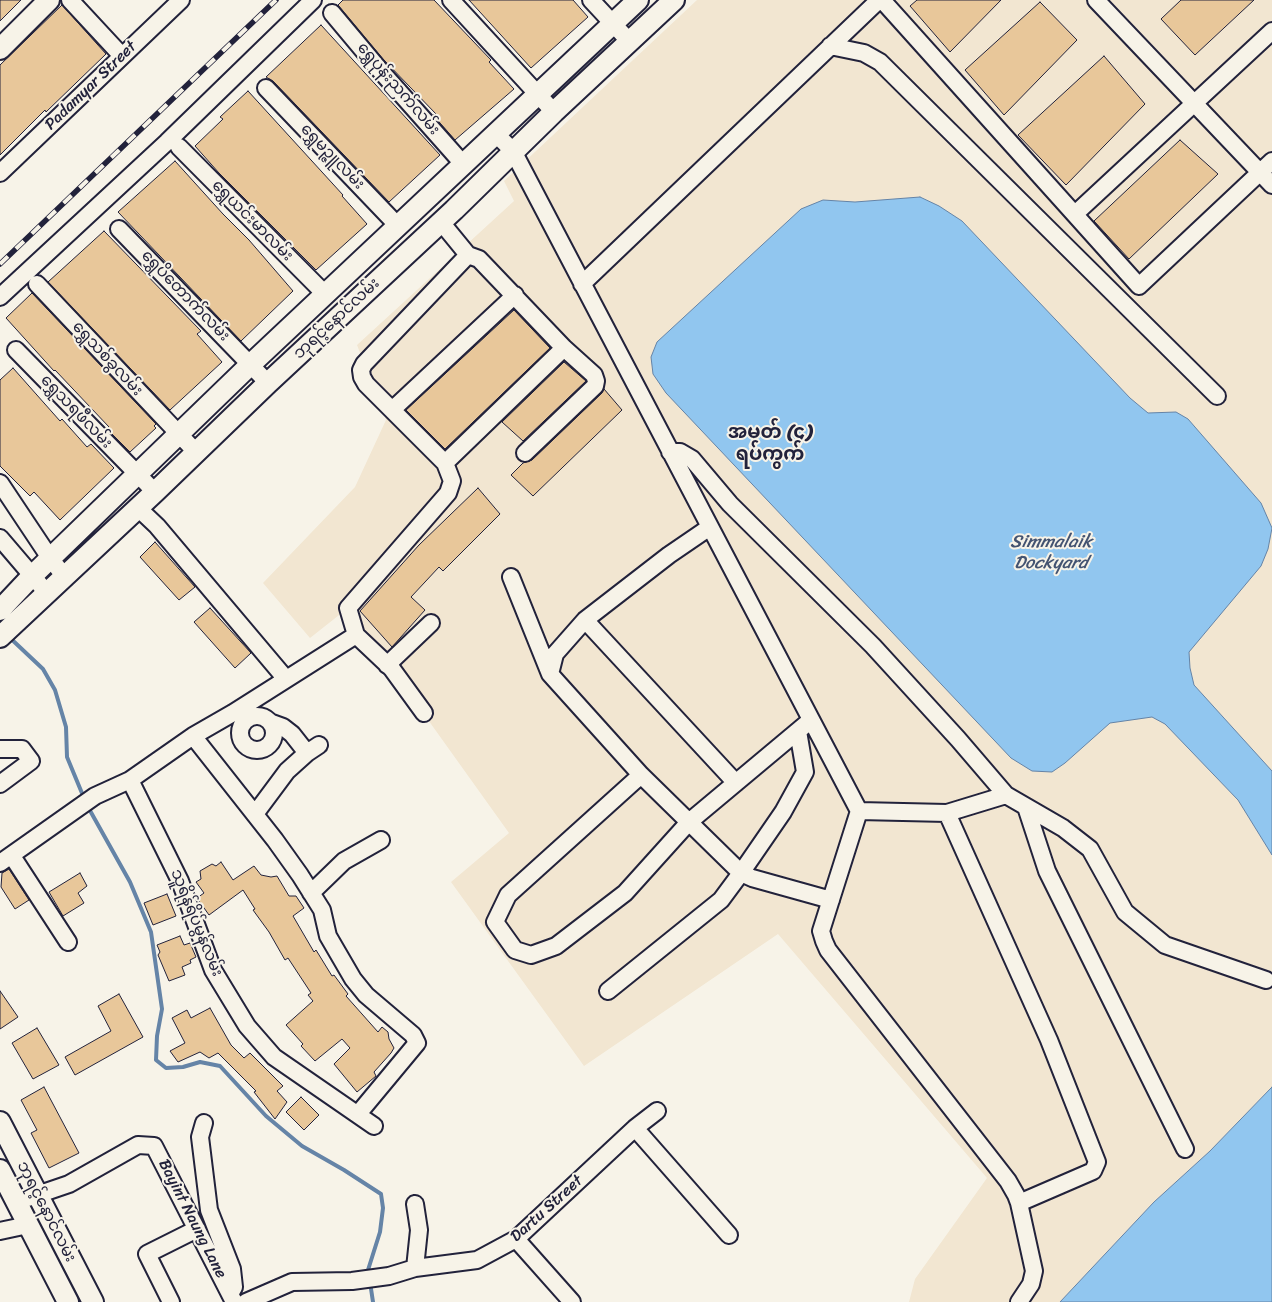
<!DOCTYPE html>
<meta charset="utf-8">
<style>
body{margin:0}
canvas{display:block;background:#f7f3e8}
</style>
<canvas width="1272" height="1302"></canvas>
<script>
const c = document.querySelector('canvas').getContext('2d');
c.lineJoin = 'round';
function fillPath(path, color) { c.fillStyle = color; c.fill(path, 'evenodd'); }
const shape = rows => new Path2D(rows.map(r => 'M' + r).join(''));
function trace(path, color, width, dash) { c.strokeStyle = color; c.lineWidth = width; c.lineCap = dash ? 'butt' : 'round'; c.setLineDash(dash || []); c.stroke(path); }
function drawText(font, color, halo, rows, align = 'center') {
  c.font = font + ' Sriracha,"Noto Sans Myanmar",sans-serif'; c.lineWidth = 4; c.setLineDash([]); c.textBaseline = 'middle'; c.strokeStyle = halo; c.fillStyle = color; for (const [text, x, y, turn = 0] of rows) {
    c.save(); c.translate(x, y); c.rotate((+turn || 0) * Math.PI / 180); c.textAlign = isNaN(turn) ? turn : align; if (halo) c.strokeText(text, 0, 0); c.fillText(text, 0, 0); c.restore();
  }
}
fillPath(shape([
 [697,0,1272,0,1272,1087,1210,1151,1154,1202,1060,1302,909,1302,915,1279,987,1178,778,934,584,1066,451,882,509,833,348,608,310,638,263,583,355,487,386,420,357,345,514,201,504,181]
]), '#f2e6d1');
const water = shape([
 [920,197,939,206,962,221,1130,398,1148,413,1176,412,1188,419,1261,503,1272,528,1268,549,1261,566,1189,652,1190,668,1194,685,1272,771,1272,855,1238,800,1165,724,1152,717,1110,723,1065,763,1052,772,1032,771,1011,758,666,393,653,374,651,357,657,342,801,209,823,200,855,202,920,197],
 [1272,1087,1272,1302,1060,1302,1154,1202,1210,1151,1272,1087]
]);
fillPath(water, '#91c6ef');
trace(water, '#6584a7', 1);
trace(shape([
 [8,636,43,669,55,690,66,727,67,757,84,798],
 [88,807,130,882,151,932,162,1009,157,1036,156,1060,166,1068,183,1067,200,1062,220,1066,266,1116,302,1146,344,1170,381,1194,383,1208,380,1232,368,1270,369,1275],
 [370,1282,373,1302]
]), '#6584a7', 4);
const building = shape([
 [0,0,21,0,0,21,0,0],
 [343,0,434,0,491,60,489,62,514,89,455,140,433,115,436,114,383,59,338,5,343,0],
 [469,0,573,0,588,17,531,68,469,0],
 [917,0,1001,0,950,52,910,6,917,0],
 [1181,0,1254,0,1195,55,1161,19,1181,0],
 [1040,2,1077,40,1004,115,965,70,1040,2],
 [62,5,106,54,46,112,45,110,0,155,0,65,62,5],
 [321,25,440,155,389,202,273,81,266,77,321,25],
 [1104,56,1145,104,1066,185,1018,135,1104,56],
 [248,91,343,195,342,196,367,224,316,270,219,173,195,146,223,119,220,117,248,91],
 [1180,140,1218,174,1129,259,1094,221,1180,140],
 [175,161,223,214,249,240,293,291,241,341,118,212,175,161],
 [104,231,201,331,197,334,222,362,170,410,48,282,104,231],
 [32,293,156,424,154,426,156,428,130,452,107,429,109,427,55,370,54,371,6,318,32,293],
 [514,310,550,348,445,449,406,410,514,310],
 [564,362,586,381,523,441,502,422,564,362],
 [13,368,60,421,62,419,87,447,91,444,114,468,60,520,34,492,30,496,0,466,0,380,13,368],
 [604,389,622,410,533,496,511,475,523,463,532,460,602,393,604,389],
 [478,488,500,514,443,571,439,567,411,597,425,610,392,647,360,611,419,545,478,488],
 [155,542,195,587,179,600,140,557,155,542],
 [210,608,251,653,235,668,194,622,210,608],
 [221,862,233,880,254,866,261,875,271,877,277,876,289,896,296,896,304,908,293,916,314,952,316,950,332,976,334,975,348,994,346,996,378,1032,382,1027,388,1032,389,1039,394,1048,391,1053,374,1072,376,1076,357,1092,334,1064,350,1048,342,1039,315,1061,301,1046,303,1044,286,1025,313,1001,308,995,311,993,288,958,285,960,269,932,253,910,255,909,243,890,209,915,197,898,204,893,196,882,201,879,200,871,212,864,216,866,221,862],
 [9,869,29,900,15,909,1,887,2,873,9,869],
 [80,873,87,886,78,893,84,903,63,916,49,892,80,873],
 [167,894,176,916,153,925,144,903,167,894],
 [180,936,184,945,190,943,196,957,190,960,191,963,182,967,185,975,169,981,158,955,160,952,157,945,180,936],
 [0,991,18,1017,0,1029,0,991],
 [119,994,143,1037,75,1075,65,1057,111,1031,98,1006,119,994],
 [210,1008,231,1045,244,1058,250,1053,283,1086,277,1091,287,1102,275,1119,254,1092,256,1091,218,1053,209,1058,200,1052,178,1062,170,1051,185,1043,172,1018,187,1010,191,1018,210,1008],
 [37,1028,59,1065,33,1079,12,1043,37,1028],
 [44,1087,79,1153,49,1168,31,1133,37,1130,21,1100,44,1087],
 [301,1097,319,1115,304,1130,286,1112,301,1097]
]);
fillPath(building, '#e8c79a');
trace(building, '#22223b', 1);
const minor = shape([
 [70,0,122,56],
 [451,0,554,112],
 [591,0,630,42],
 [882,0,1139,286,1272,161],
 [1096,0,1272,185],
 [332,13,378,68,464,165],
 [830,46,864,53,880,62,1217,396],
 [266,88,398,226],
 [495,133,513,151,859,811,821,931,824,941,828,950,1008,1181,1016,1195,1019,1203,1034,1271,1031,1284,1019,1302],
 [179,147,325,294],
 [0,173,181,0],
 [1075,214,1272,31],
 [441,222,468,255],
 [119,229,268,383],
 [37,284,196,452],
 [582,284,879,0],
 [0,297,167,142,313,0],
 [16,350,155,492],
 [392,410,515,295],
 [670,452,680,452,692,459,730,504,873,646,958,739,1006,795,1063,828,1090,849,1125,912,1165,945,1266,980],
 [445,463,564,348],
 [0,483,50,558,65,577],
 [138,508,157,526,286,679],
 [0,538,47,593],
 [511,577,550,674,641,775,741,873,752,878,831,900],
 [585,620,736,783],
 [387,665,431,623],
 [550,674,555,654,585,620,669,555,710,527],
 [424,713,392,669,356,635,348,608,448,493,452,481,445,463,366,384,362,377,361,370,364,364,468,255,479,259,564,348,594,375,596,381,595,386,525,453],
 '240 733a17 17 0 1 1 34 0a17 17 0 1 1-34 0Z',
 [272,723,283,727,292,734,307,753],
 [193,736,275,840,300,875,322,910,328,936,353,979,366,995,413,1035,417,1043,358,1114],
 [0,749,22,749,31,761,0,784],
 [641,775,508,895,495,922,515,950,531,955,556,946,625,893,689,822,811,720],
 [130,780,180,881,213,970,247,1026,274,1057,374,1126],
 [1026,807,1047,871,1185,1149],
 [859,811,947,813,1006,795],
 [947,813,1049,1040,1097,1162,1093,1171,1019,1203],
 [255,814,287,771,307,753,319,745],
 [12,856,68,942],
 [0,863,95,796,130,780,193,736,233,713,356,635],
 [311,893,344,861,381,840],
 [608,991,721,900,741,873,783,812,805,772,798,731],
 [204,1123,200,1137,209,1210,232,1269,234,1287,230,1294],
 [635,1128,729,1235],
 [28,1198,69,1184,138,1145,154,1146,234,1302],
 [0,1231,28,1225],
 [516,1239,572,1302],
 [415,1268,419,1230,415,1204],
 [171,1302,147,1254,197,1229],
 [246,1302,292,1282,352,1281,389,1276,415,1268,477,1260,516,1239,635,1128,657,1111]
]);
const major = shape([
 [0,49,49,0],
 [0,610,32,576,251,364,638,0],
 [0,637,155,492,268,383,454,210,554,112,674,0],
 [0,1122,93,1302],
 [0,1170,68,1302]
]);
trace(minor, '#22223b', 20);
trace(major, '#22223b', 24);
trace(minor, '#f7f3e8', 16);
trace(major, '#f7f3e8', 20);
const rail = shape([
 [0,264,276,0]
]);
trace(rail, '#22223b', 5.5);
trace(rail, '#f7f3e8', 4, [11]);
drawText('16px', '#22223b', '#f7f3e8', [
 ["Padamyar Street",91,86,-44],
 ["ရွှေပုန်းညက်လမ်း",398,89,49],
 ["ရွှေမဉ္ဇူလမ်း",332,157,46],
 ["ရွှေယင်းမာလမ်း",252,221,45],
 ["ရွှေပိတောက်လမ်း",185,296,46],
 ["ဘုရင့်နောင်လမ်း",337,319,-43],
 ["ရွှေသစ်ခွလမ်း",107,359,47],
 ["ရွှေသရဖီလမ်း",76,412,46],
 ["သူရိန်ရိပ်မွန်လမ်း",196,923,68],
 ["Dartu Street",547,1209,-42],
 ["ဘုရင့်နောင်လမ်း",46,1212,63],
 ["Bayint Naung Lane",192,1219,63]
]);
drawText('italic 18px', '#435371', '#f7f3e8', [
 ["Simmalaik",1051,542],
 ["Dockyard",1051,563]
]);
drawText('bold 19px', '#22223b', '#f7f3e8', [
 ["အမှတ် (၄)",770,433],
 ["ရပ်ကွက်",770,455]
]);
</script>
